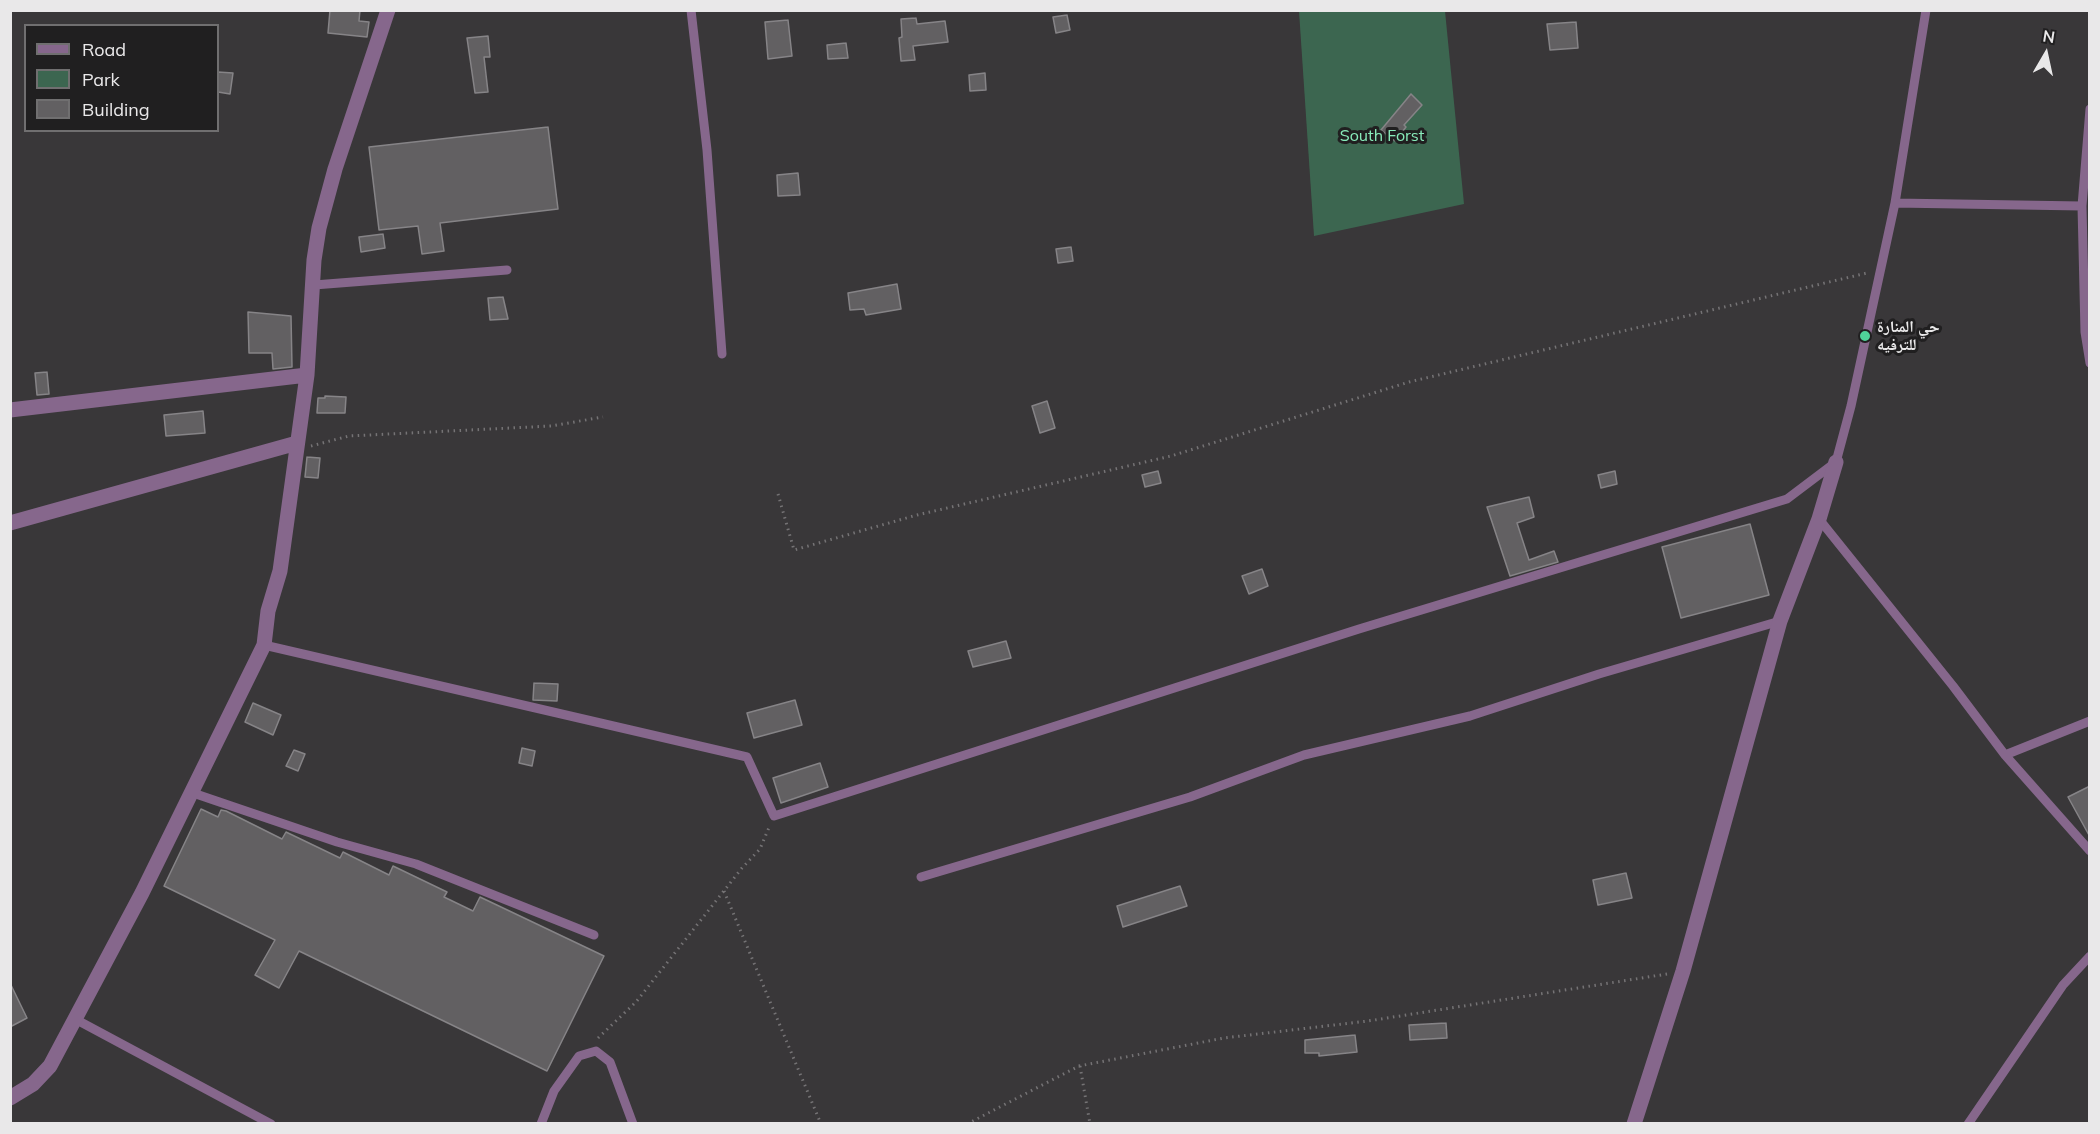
<!DOCTYPE html>
<meta charset="utf-8">
<style>
body{margin:0}
#map{position:relative;width:2100px;height:1134px;overflow:hidden;background:#393739;font-family:Mulish,sans-serif}
canvas{display:block}
.frame{position:absolute;inset:0;border:12px solid #e9e8e9;pointer-events:none}
.legend{position:absolute;left:24px;top:24px;width:195px;height:108px;box-sizing:border-box;background:#201f20;border:2px solid #706f70;margin:0;padding:8px 10px;list-style:none;font-size:18px;color:#e9e8e9}
.legend li{display:flex;align-items:center;gap:12px;height:30px}
.legend b{width:30px;border:2px solid #706f70}
.north{position:absolute;left:2016px;top:24px;width:60px;height:60px;-webkit-text-stroke:4px #201f20;paint-order:stroke;rotate:9deg;font-size:16px;font-weight:700;line-height:24px;text-align:center;color:#e9e8e9}
.north::after{content:'';display:block;margin:auto;width:21px;height:27px;background:#e9e8e9;clip-path:polygon(50% 0,100% 100%,50% 72%,0 100%)}
</style>
<div id="map">
<canvas width="2100" height="1134"></canvas>
<div class="frame"></div>
<ul class="legend">
<li><b style="height:8px;background:#86678c"></b>Road</li>
<li><b style="height:16px;background:#3c6650"></b>Park</li>
<li><b style="height:16px;background:#626062"></b>Building</li>
</ul>
<div class="north">N</div>
</div>
<script>
const c = document.querySelector('canvas').getContext('2d');
c.lineJoin = 'round';
function fillPath(path, color) { c.fillStyle = color; c.fill(path, 'evenodd'); }
const shape = rows => new Path2D(rows.map(r => 'M' + r).join(''));
function trace(path, color, width, dash) { c.strokeStyle = color; c.lineWidth = width; c.lineCap = dash ? 'butt' : 'round'; c.setLineDash(dash || []); c.stroke(path); }
function drawText(font, color, halo, rows, align = 'center') {
  c.font = font + ' Mulish,"Noto Naskh Arabic",sans-serif'; c.lineWidth = 6; c.setLineDash([]); c.textBaseline = 'middle'; c.strokeStyle = halo; c.fillStyle = color; for (const [text, x, y, turn = 0] of rows) {
    c.save(); c.translate(x, y); c.rotate((+turn || 0) * Math.PI / 180); c.textAlign = isNaN(turn) ? turn : align; if (halo) c.strokeText(text, 0, 0); c.fillText(text, 0, 0); c.restore();
  }
}
fillPath(shape([
 [1299,11,1445,11,1464,204,1314,236]
]), '#3c6650');
const building = shape([
 [330,10,360,10,359,21,369,22,367,37,328,33,330,10],
 [1067,15,1070,30,1056,33,1053,17,1067,15],
 [916,18,917,24,945,21,948,42,913,46,915,60,901,61,899,38,902,37,901,19,916,18],
 [788,20,792,56,768,59,765,22,788,20],
 [1576,22,1578,48,1550,50,1547,24,1576,22],
 [488,36,490,57,484,57,488,92,475,93,467,38,488,36],
 [846,43,848,58,828,59,827,45,846,43],
 [218,72,233,73,230,94,218,92,218,72],
 [985,73,986,90,970,91,969,75,985,73],
 [1411,94,1422,105,1404,125,1406,127,1395,141,1381,130,1411,94],
 [548,127,558,209,440,223,444,251,422,254,418,226,379,230,369,147,548,127],
 [798,173,800,195,778,196,777,175,798,173],
 [383,234,385,248,361,252,359,237,383,234],
 [1071,247,1073,261,1058,263,1056,249,1071,247],
 [897,284,901,309,866,315,864,309,850,310,848,293,897,284],
 [503,297,508,319,490,320,488,298,503,297],
 [248,312,291,316,292,367,273,369,272,353,249,353,248,312],
 [47,372,49,394,37,395,35,373,47,372],
 [325,396,346,397,345,413,317,413,318,398,325,398,325,396],
 [1047,401,1055,428,1040,433,1032,406,1047,401],
 [203,411,205,433,166,436,164,415,203,411],
 [307,457,320,458,318,478,305,477,307,457],
 [1158,471,1161,483,1145,487,1142,475,1158,471],
 [1615,471,1617,484,1601,488,1598,475,1615,471],
 [1529,497,1534,517,1517,523,1529,560,1554,551,1558,562,1510,576,1487,507,1529,497],
 [1750,524,1769,595,1681,618,1662,547,1750,524],
 [1262,569,1268,586,1249,594,1242,576,1262,569],
 [1006,641,1011,658,973,667,968,651,1006,641],
 [534,683,558,684,557,701,533,700,534,683],
 [795,700,802,725,754,738,747,713,795,700],
 [253,703,281,715,273,735,245,722,253,703],
 [522,748,535,751,532,766,519,763,522,748],
 [294,750,305,754,298,771,286,766,294,750],
 [820,763,828,787,781,803,773,778,820,763],
 [2090,786,2090,837,2068,797,2090,786],
 [201,809,218,817,221,810,226,811,282,839,286,832,340,858,343,852,389,875,393,866,447,892,444,897,473,911,480,897,604,956,547,1071,299,951,279,988,255,975,275,940,164,886,201,809],
 [1626,873,1632,898,1598,905,1593,880,1626,873],
 [1180,886,1187,906,1123,927,1117,906,1180,886],
 [10,983,27,1018,10,1027,10,983],
 [1446,1023,1447,1038,1410,1040,1409,1025,1446,1023],
 [1355,1035,1357,1052,1319,1056,1319,1053,1305,1053,1305,1040,1355,1035]
]);
fillPath(building, '#626062');
trace(building, '#868487', 1.5);
trace(shape([
 [311,446,349,436,551,426,603,417],
 [778,494,794,550,917,515,1171,456,1409,382,1867,273],
 [724,891,821,1124],
 [598,1038,636,1002,742,868,760,849,770,825],
 [1080,1066,1090,1124],
 [967,1124,1079,1066,1224,1038,1368,1021,1667,974]
]), '#757375', 3, [1.5, 4.5]);
trace(shape([
 [691,10,707,150,722,354],
 [2090,109,2082,206,2085,332,2090,363],
 [1895,203,2082,206],
 [314,285,507,270],
 [1819,519,1953,686,2005,755,2090,851],
 [264,645,747,757,774,816,1359,629,1787,499,1836,462,1851,406,1895,203,1926,10],
 [2005,755,2090,721],
 [193,793,337,842,416,864,594,935],
 [921,877,1190,797,1304,755,1470,716,1599,674,1780,621],
 [75,1019,271,1124],
 [541,1124,554,1091,579,1056,596,1051,610,1062,633,1124],
 [1968,1124,2063,985,2090,956]
]), '#86678c', 9);
trace(shape([
 [10,410,307,375],
 [10,523,297,443],
 [10,1098,33,1084,50,1066,142,893,264,645,268,611,280,571,307,375,314,260,319,228,335,169,388,10],
 [1634,1124,1683,971,1780,621,1819,519,1836,462]
]), '#86678c', 15);
for (const [x, y, r, color] of [
 [1865,336,6,"#4fd399"]
]) { const dot = new Path2D(); dot.arc(x, y, r, 0, 2 * Math.PI); c.fillStyle = color; c.fill(dot); trace(dot, '#201f20', 2); }
drawText('16px', '#88ebba', '#201f20', [
 ["South Forst",1382,136]
]);
drawText('bold 16px', '#e9e8e9', '#201f20', [
 ["حي المنارة",1877,327],
 ["للترفيه",1877,345]
], 'left');
</script>
